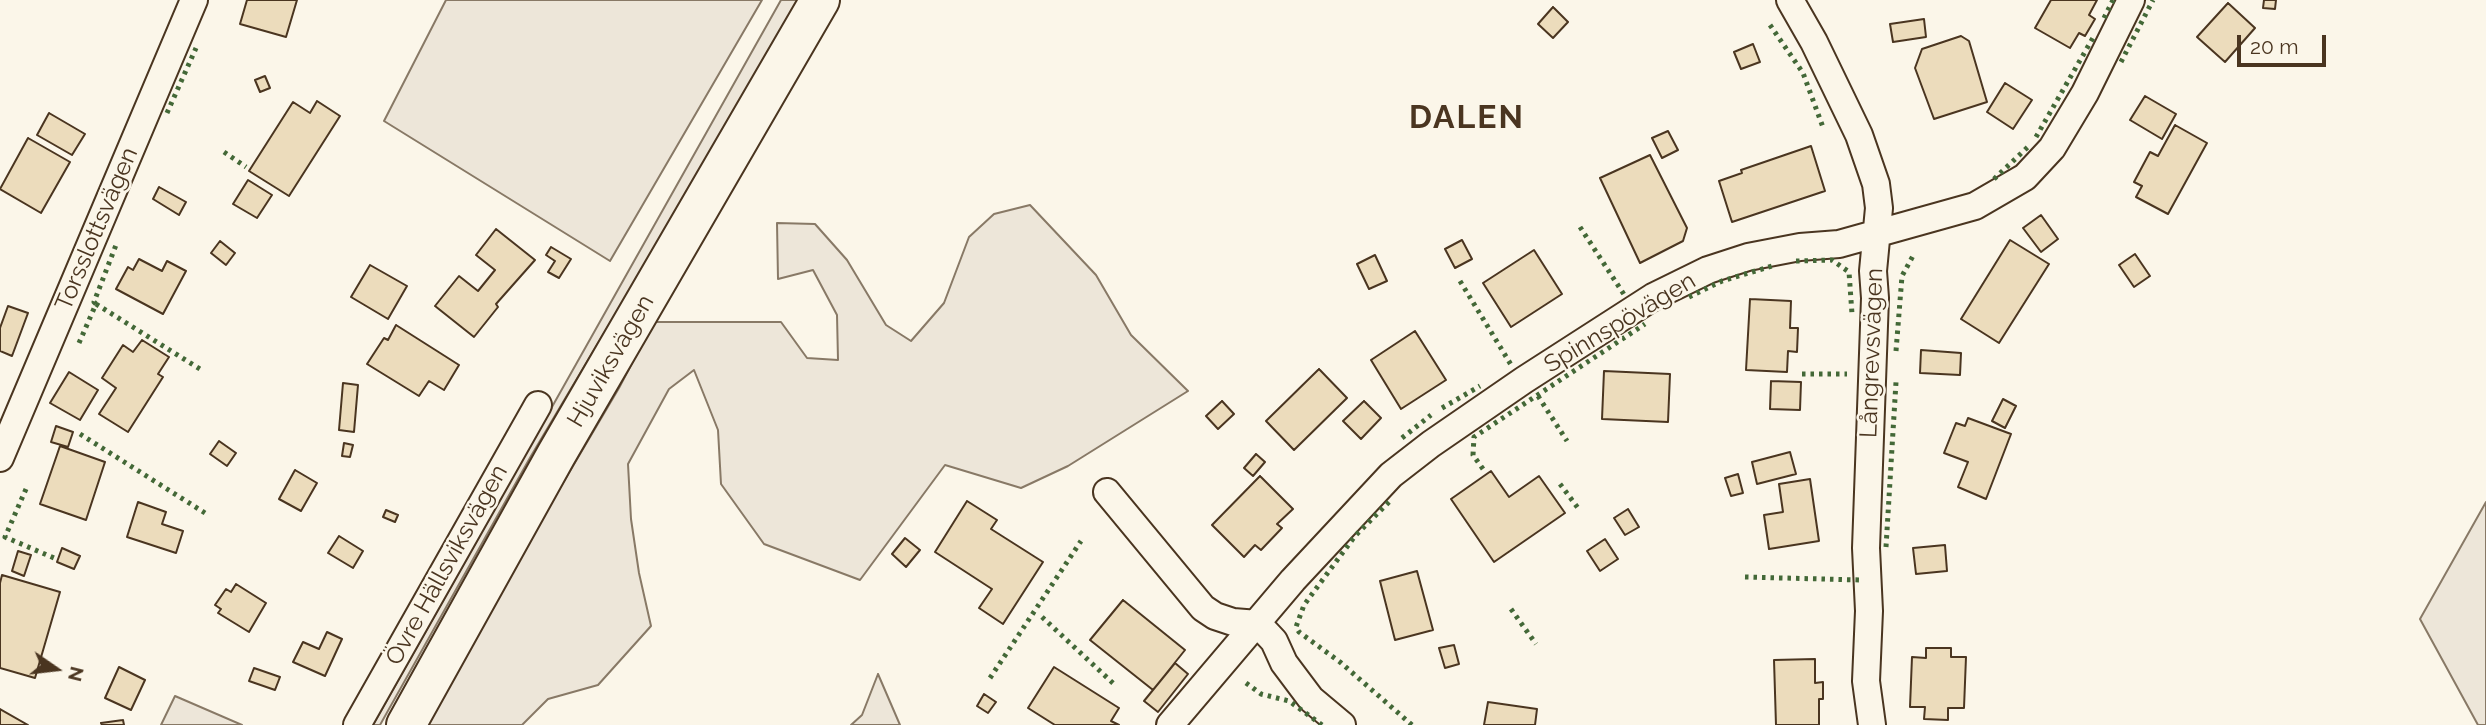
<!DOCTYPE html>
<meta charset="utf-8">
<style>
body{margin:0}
#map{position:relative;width:2486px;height:725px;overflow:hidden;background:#fbf6e9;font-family:Raleway,sans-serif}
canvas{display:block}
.north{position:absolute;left:21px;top:634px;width:70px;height:70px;-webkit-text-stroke:5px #fbf6e9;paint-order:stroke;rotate:104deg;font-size:19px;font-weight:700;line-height:28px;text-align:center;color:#4a3520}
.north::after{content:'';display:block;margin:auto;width:24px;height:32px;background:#4a3520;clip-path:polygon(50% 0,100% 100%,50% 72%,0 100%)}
.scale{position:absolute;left:2237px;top:35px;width:89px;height:32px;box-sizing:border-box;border:4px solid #4a3520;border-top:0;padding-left:9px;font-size:21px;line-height:24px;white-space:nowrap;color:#4a3520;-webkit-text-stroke:5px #fbf6e9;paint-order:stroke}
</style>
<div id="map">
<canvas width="2486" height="725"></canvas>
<div class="north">N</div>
<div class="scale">20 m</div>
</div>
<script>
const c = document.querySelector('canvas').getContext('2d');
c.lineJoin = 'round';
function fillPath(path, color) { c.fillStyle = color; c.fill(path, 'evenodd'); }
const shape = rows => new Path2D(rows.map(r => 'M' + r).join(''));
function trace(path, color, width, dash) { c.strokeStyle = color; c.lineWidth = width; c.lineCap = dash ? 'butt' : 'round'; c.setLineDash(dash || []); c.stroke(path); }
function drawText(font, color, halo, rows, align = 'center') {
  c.font = font + ' Raleway,sans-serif'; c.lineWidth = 5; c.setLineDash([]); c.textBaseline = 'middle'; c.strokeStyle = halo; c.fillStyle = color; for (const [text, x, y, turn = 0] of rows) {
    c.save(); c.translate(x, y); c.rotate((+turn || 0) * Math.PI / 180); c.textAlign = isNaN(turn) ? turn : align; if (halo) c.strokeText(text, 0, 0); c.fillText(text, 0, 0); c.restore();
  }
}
const green = shape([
 [446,0,762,0,610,261,384,121,446,0],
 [781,0,802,0,531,456,380,725,373,725,781,0],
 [1030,205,1096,275,1131,335,1188,391,1068,466,1021,488,945,465,860,580,764,544,721,484,718,430,694,370,669,389,628,464,631,519,639,573,651,626,598,685,548,699,522,725,420,725,619,388,640,348,651,322,781,322,807,358,838,360,837,315,813,270,778,279,777,223,815,224,847,260,886,325,911,341,944,303,969,237,994,214,1030,205],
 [2486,502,2486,725,2478,725,2420,619,2486,502],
 [878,674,900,725,851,725,862,715,878,674],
 [175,696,242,725,161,725,175,696]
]);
fillPath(green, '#ede6d9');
trace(green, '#887966', 2);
const building = shape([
 [247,0,297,0,286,37,240,24,247,0],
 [2051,0,2097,0,2089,15,2095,19,2085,36,2079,33,2070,48,2035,28,2051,0],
 [2264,0,2276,0,2275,9,2263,8,2264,0],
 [2228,3,2255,28,2225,62,2197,37,2228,3],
 [1553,7,1568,22,1553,38,1538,24,1553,7],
 [1924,19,1926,37,1893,42,1890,24,1924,19],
 [1961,36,1969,41,1987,102,1934,119,1915,68,1922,49,1961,36],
 [1753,44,1760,62,1741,69,1734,52,1753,44],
 [265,76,270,88,260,92,255,80,265,76],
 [2005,83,2032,100,2013,129,1987,112,2005,83],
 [2145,96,2176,114,2162,139,2130,120,2145,96],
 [317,101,340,116,289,196,249,171,293,102,310,113,317,101],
 [49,113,85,134,72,155,37,135,49,113],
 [2175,125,2207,143,2168,214,2136,197,2142,186,2134,182,2150,152,2158,156,2175,125],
 [1668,131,1678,150,1662,158,1652,138,1668,131],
 [28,138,70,162,41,213,0,189,28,138],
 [1811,146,1825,191,1732,222,1719,181,1742,173,1741,170,1811,146],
 [1650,155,1687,228,1683,241,1640,263,1600,178,1650,155],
 [248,180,272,195,257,218,233,204,248,180],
 [159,187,186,202,179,215,153,199,159,187],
 [2041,215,2058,239,2041,252,2023,228,2041,215],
 [496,229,535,260,496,304,498,307,474,337,435,306,459,276,478,291,495,270,476,255,496,229],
 [1462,240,1472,259,1455,268,1445,249,1462,240],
 [2010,240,2049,264,1999,343,1961,319,2010,240],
 [220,241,235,253,226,265,211,253,220,241],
 [551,247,571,259,559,278,548,272,555,261,546,255,551,247],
 [1534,250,1562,294,1511,327,1483,283,1534,250],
 [2135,254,2150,276,2134,287,2119,265,2135,254],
 [1375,255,1387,281,1369,289,1357,264,1375,255],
 [139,259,162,271,167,261,186,271,163,314,116,289,128,267,133,270,139,259],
 [370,265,407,286,388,319,351,297,370,265],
 [1750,299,1791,301,1790,328,1798,328,1797,352,1788,351,1787,372,1746,370,1750,299],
 [8,306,28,313,12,356,0,351,0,328,8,306],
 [396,325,459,365,444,390,429,381,419,396,367,364,384,338,388,340,396,325],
 [1415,331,1446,380,1401,409,1371,360,1415,331],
 [142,340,169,357,158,374,163,377,128,432,99,414,116,388,102,378,123,345,133,352,142,340],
 [1921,350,1961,353,1960,375,1920,373,1921,350],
 [1319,369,1347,398,1294,450,1266,421,1319,369],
 [1604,371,1670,374,1668,422,1602,419,1604,371],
 [69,372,98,390,80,420,50,403,69,372],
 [1771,381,1801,382,1800,410,1770,409,1771,381],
 [343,383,358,385,354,432,339,430,343,383],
 [2003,399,2016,406,2005,428,1992,421,2003,399],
 [1222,401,1234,414,1218,429,1206,416,1222,401],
 [1364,401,1381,418,1361,439,1343,421,1364,401],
 [1968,418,2011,434,1986,499,1958,487,1968,462,1944,453,1956,423,1965,426,1968,418],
 [56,426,73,432,68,447,51,442,56,426],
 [219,441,236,453,227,466,210,454,219,441],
 [344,443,353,445,350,457,342,456,344,443],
 [60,446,105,462,86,520,40,504,60,446],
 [1790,452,1796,474,1757,484,1752,462,1790,452],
 [1256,454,1265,462,1253,476,1244,468,1256,454],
 [295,470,317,483,301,511,279,499,295,470],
 [1491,471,1509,497,1539,476,1565,513,1494,562,1451,499,1491,471],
 [1738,474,1743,493,1731,496,1725,478,1738,474],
 [1260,476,1293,509,1277,524,1282,528,1261,550,1255,545,1244,557,1212,525,1260,476],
 [1810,479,1819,541,1769,549,1764,515,1783,512,1779,484,1810,479],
 [967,501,997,520,991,529,1043,562,1003,624,979,608,992,589,935,552,967,501],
 [138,502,166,512,162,524,183,531,176,553,127,537,138,502],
 [1628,509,1639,527,1625,535,1614,518,1628,509],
 [386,510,398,515,395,522,383,517,386,510],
 [339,536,363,551,353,568,328,553,339,536],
 [905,538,920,550,906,567,892,554,905,538],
 [1605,539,1618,559,1600,571,1587,551,1605,539],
 [1945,545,1947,571,1916,574,1913,548,1945,545],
 [62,548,80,556,74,569,57,562,62,548],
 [18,551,31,555,24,576,12,571,18,551],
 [1417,571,1433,630,1395,640,1380,581,1417,571],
 [2,575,60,592,35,678,0,668,0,583,2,575],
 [236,584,266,603,249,632,218,613,221,609,215,605,226,589,231,592,236,584],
 [1123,600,1185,650,1153,690,1090,640,1123,600],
 [327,632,342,639,325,676,293,662,303,642,319,649,327,632],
 [1454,645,1459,664,1445,668,1439,648,1454,645],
 [1926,648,1951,648,1951,657,1966,657,1964,708,1948,708,1948,720,1924,719,1925,707,1910,707,1912,657,1926,658,1926,648],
 [1815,659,1815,683,1823,682,1823,699,1819,699,1819,725,1776,725,1774,660,1815,659],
 [1175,663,1188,674,1158,712,1144,701,1175,663],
 [119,667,145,680,131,710,105,698,119,667],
 [1054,667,1119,708,1111,721,1119,725,1055,725,1028,708,1054,667],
 [254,668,280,677,275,690,249,681,254,668],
 [984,694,996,702,988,713,977,706,984,694],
 [1488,702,1537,709,1535,725,1484,725,1488,702],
 [0,709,28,725,0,725,0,709],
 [123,720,124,725,102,725,101,723,123,720]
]);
fillPath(building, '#ecdcbc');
trace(building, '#4a3520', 2);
const minor = shape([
 [1790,0,1814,42,1859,135,1876,184,1879,208,1873,271,1875,298,1866,548,1869,611,1866,681,1872,725],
 [0,458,194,0],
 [1107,492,1203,608,1215,616,1233,622,1258,624,1274,641,1284,663,1311,699,1342,725],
 [357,725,538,405],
 [1170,725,1293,580,1391,475,1431,444,1524,380,1653,297,1708,270,1748,257,1800,247,1839,244,1975,206,2025,177,2052,148,2085,93,2131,0]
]);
const primary = shape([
 [406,725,556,455,820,0]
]);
trace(minor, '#4a3520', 30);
trace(primary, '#4a3520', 42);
trace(minor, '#fbf6e9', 26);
trace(primary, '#fbf6e9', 38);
trace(shape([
 [2104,18,2113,0],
 [1770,25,1803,73,1824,130],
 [2121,62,2153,0],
 [167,113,196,48],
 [2036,137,2094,36],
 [224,152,246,167],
 [1994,179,2031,144],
 [1580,227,1625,296],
 [1796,261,1832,260,1849,272,1852,314],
 [1460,281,1513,368],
 [1689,297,1722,281,1772,266],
 [96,304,94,302,116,245],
 [79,343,96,304,200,369],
 [1896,351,1902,276,1914,254],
 [1802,374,1847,374],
 [1538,396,1567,441],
 [1442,408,1480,386],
 [80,434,205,513],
 [1402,438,1431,415],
 [1483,469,1473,455,1474,437,1645,324],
 [1560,484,1578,508],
 [26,489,5,537,54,558],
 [1389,502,1355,536,1304,605,1296,627,1299,632,1340,662,1412,725],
 [1886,547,1896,382],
 [1745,577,1861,580],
 [1511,609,1536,644],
 [1042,617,1115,685],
 [990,678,1081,541],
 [1246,683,1261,694,1289,701,1322,725]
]), '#436837', 5, [3.5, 5]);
drawText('24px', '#4a3520', '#fbf6e9', [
 ["Torsslottsvägen",97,229,-67],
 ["Spinnspövägen",1620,323,-31],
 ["Långrevsvägen",1872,353,-88],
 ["Hjuviksvägen",611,361,-60],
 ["Övre Hällsviksvägen",447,565,-61]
]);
c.letterSpacing = '2px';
drawText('bold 32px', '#4a3520', '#fbf6e9', [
 ["DALEN",1467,118]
]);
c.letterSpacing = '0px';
</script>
